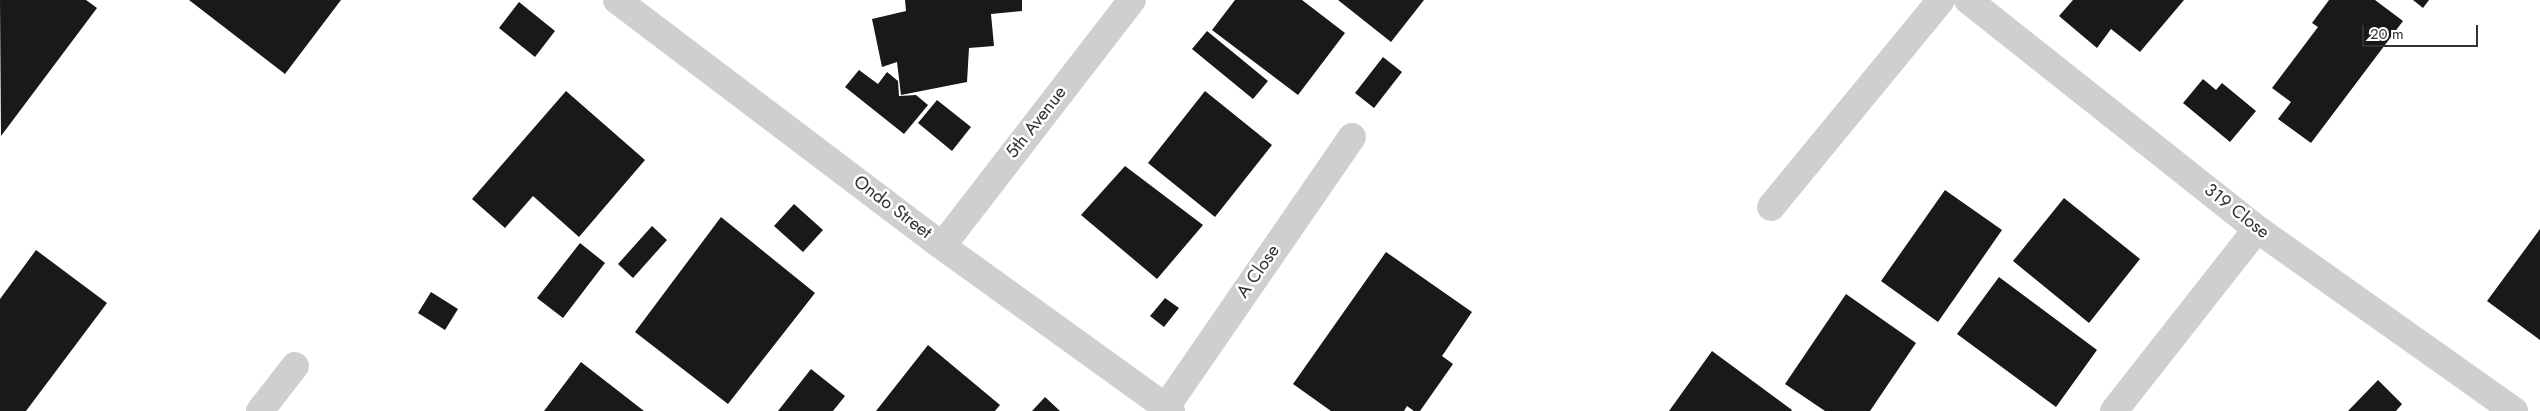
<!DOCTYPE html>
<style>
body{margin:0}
#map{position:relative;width:2540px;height:411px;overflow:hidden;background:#fff;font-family:Jost,sans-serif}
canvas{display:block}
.scale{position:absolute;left:2362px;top:25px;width:116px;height:22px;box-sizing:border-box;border:2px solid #323232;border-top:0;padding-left:6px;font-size:15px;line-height:18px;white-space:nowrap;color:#323232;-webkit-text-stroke:4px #fff;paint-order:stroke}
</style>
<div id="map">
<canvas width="2540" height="411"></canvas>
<div class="scale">20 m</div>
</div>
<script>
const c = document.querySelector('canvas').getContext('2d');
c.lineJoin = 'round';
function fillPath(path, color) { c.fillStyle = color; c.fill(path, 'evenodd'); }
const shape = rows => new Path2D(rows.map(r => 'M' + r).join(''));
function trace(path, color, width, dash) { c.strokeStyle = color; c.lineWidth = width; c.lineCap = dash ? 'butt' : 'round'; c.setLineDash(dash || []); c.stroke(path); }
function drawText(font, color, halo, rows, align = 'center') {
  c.font = font + ' Jost,sans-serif'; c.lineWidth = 5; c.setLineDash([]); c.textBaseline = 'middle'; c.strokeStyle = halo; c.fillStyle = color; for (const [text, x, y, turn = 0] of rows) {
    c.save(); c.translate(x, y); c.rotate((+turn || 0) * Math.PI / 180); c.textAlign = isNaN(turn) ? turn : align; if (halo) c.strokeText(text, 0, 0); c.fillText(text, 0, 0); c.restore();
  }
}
fillPath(shape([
 [0,0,86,0,97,8,1,136],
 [189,0,341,0,285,74],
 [905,0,1022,0,1022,11,991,14,994,46,969,48,967,82,901,95,897,62,882,67,872,19,906,11],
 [1235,0,1302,0,1345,33,1298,95,1212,30],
 [1338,0,1424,0,1391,42],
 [2073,0,2184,0,2140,52,2111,29,2097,48,2059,16],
 [2329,0,2375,0,2403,21,2311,143,2278,119,2291,102,2272,88,2318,27,2312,23],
 [2413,0,2429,0,2423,8],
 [519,2,555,31,535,57,499,28],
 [1207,31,1268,81,1253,99,1192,49],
 [1383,57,1402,72,1374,108,1355,93],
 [859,70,878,84,887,72,898,81,899,96,916,95,928,105,904,134,845,87],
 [2203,79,2216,90,2222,83,2256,111,2230,142,2183,103],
 [566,91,645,160,579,237,533,196,505,228,472,199],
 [1205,91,1272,145,1215,217,1148,163],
 [937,100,971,127,952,151,918,123],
 [1125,166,1203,225,1157,279,1081,215],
 [1945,190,2002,230,1938,322,1881,281],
 [2064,198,2140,259,2089,323,2013,261],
 [794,204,823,230,803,252,774,226],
 [721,217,815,293,728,404,635,332],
 [652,226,667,240,633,278,618,264],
 [2540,229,2540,340,2487,301],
 [580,243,605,263,563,318,537,298],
 [36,250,107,303,26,411,0,411,0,299],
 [1386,252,1472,312,1442,356,1453,364,1420,411,1414,411,1407,406,1404,411,1331,411,1293,384],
 [1999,277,2097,350,2056,407,1957,334],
 [431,292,458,309,445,330,418,313],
 [1846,294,1916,343,1870,411,1825,411,1785,384],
 [1165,298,1179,308,1164,327,1150,316],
 [928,345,1000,405,995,411,876,411],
 [1712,351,1792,410,1791,411,1669,411],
 [581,362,644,411,544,411],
 [811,369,845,396,833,411,778,411],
 [2378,380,2402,404,2396,411,2348,411],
 [1045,397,1060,411,1032,411]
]), '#191919');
trace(shape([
 [617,0,942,246,1171,411],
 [1968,0,2257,229,2514,411],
 [1771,207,1941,0],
 [942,246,1132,0],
 [1166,407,1352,137],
 [260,411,295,366],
 [2114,411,2257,229]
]), '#cfcfcf', 28);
drawText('18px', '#323232', '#fff', [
 ["5th Avenue",1037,123,-52],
 ["Ondo Street",892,208,37],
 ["319 Close",2236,212,38],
 ["A Close",1259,272,-55]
]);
</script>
